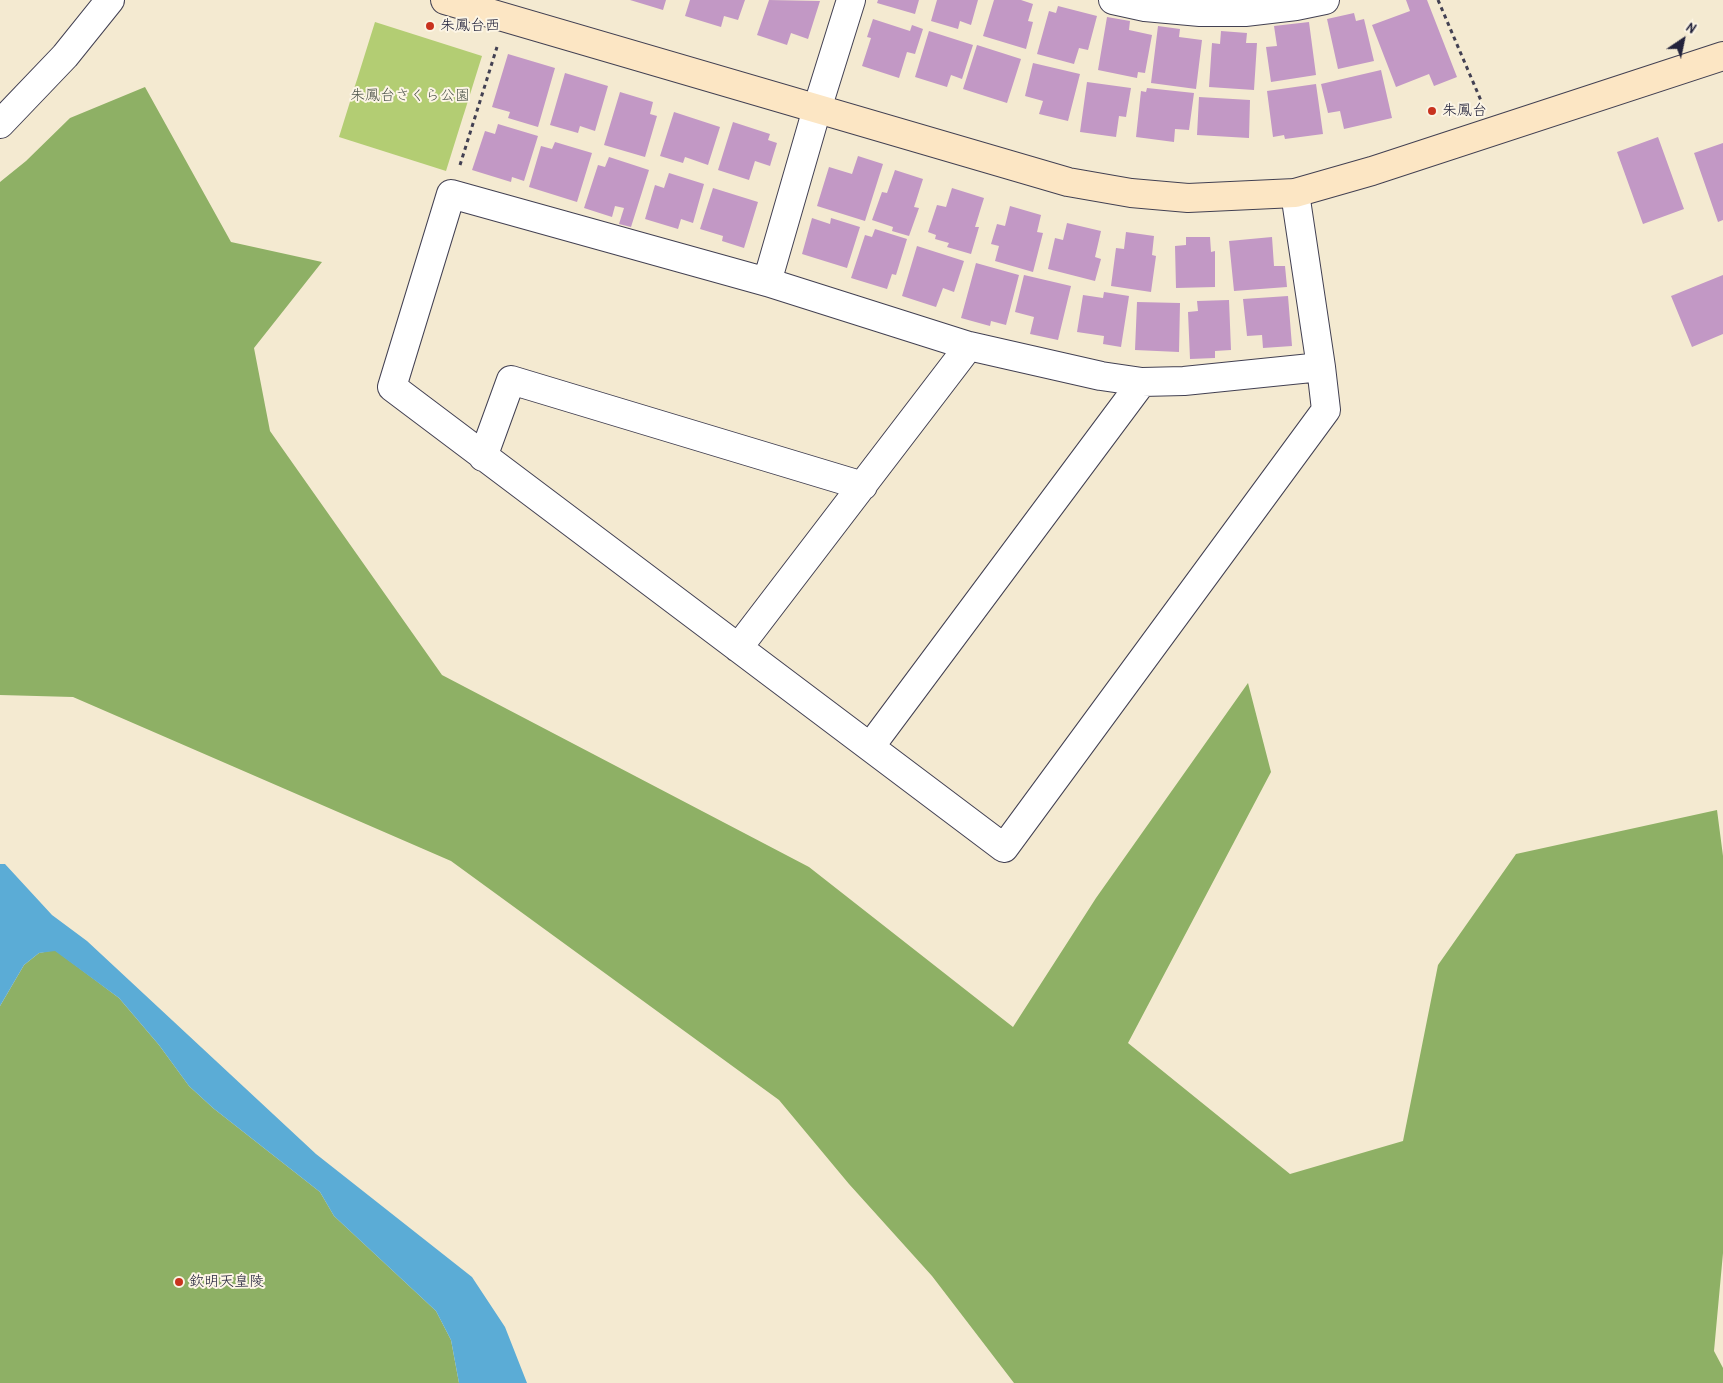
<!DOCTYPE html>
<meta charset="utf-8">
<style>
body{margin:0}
#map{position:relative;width:1723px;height:1383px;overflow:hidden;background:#f4ead1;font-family:"Patrick Hand",sans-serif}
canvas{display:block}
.north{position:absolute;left:1658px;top:15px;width:50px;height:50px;-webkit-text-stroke:4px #fcf5e5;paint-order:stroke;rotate:34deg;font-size:14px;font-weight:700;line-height:20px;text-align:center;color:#22223b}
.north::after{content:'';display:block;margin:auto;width:18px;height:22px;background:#22223b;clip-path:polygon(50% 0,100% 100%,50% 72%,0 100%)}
</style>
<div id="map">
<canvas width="1723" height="1383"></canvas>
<div class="north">N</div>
</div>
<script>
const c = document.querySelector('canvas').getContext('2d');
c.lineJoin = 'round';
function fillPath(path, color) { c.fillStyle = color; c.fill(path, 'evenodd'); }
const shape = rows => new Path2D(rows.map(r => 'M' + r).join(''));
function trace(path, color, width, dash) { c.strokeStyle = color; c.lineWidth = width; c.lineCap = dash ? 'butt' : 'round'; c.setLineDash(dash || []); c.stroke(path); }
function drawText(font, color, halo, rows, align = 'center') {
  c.font = font + ' "Patrick Hand","Klee One",sans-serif'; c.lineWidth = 4; c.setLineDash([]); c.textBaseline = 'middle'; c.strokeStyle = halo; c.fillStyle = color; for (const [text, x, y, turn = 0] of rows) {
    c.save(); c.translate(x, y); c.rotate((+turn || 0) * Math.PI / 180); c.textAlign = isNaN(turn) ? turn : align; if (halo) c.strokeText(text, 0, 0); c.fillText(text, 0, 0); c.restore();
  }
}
fillPath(shape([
 [375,22,482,56,446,171,339,137]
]), '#b3cd73');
fillPath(shape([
 [145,87,231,242,322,262,254,348,270,431,442,675,809,867,1013,1027,1096,898,1248,683,1271,772,1128,1043,1290,1174,1403,1141,1438,965,1516,854,1717,810,1723,856,1723,1253,1714,1351,1723,1368,1723,1383,1014,1383,932,1276,849,1184,779,1100,451,861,73,697,0,695,0,182,26,161,70,118],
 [55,950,119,998,159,1045,189,1086,213,1108,320,1192,334,1216,436,1311,451,1340,459,1383,0,1383,0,1006,24,965,39,953]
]), '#8eb065');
fillPath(shape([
 [0,864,5,864,52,915,87,941,316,1154,472,1277,505,1327,527,1383,459,1383,451,1340,436,1311,334,1216,320,1192,213,1108,189,1086,159,1045,119,998,55,951,39,953,24,965,0,1006]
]), '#5bacd6');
fillPath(shape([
 [630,0,666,0,663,10],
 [690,0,745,0,738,20,724,16,721,27,685,16],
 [769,0,820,1,808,39,791,33,787,45,757,35],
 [878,0,919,0,915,14,877,3],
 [937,0,978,0,971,25,960,21,958,29,931,21],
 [994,0,1021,0,1033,4,1028,21,1033,22,1026,49,983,36],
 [1406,0,1427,0,1457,77,1434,86,1429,74,1396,87,1372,25,1410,11],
 [1058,6,1097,16,1088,50,1079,48,1074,64,1037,54,1049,11,1056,13],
 [1354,13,1356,21,1364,19,1374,61,1338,69,1327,19],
 [1107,17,1130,21,1129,30,1152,35,1145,73,1138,72,1137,78,1098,70],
 [873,19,910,31,912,25,923,29,915,54,907,52,899,78,862,66,871,38,867,37],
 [1309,22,1316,75,1271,82,1266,47,1277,46,1274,26],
 [1158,26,1180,29,1179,37,1202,40,1196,89,1151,83],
 [929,31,973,45,962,79,951,75,947,87,915,77],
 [1221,31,1247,33,1246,43,1257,43,1254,90,1209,87,1212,43,1220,44],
 [977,45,1021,59,1007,103,963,89],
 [508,54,555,68,538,127,508,118,510,112,492,107],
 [1033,63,1080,74,1068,121,1039,114,1043,101,1025,96],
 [1381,70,1392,118,1344,129,1340,111,1328,113,1321,84],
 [565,73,608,86,595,131,580,126,578,133,550,125],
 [1087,82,1131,88,1126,117,1119,116,1116,137,1080,132],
 [1316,84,1323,134,1285,139,1284,135,1273,137,1267,91],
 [1147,88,1194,93,1189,130,1175,129,1174,142,1136,137,1141,91,1146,92],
 [620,92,653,102,650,114,657,116,645,157,604,145],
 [1199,97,1250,100,1249,138,1197,135],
 [674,112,720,127,708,165,685,157,683,163,660,156],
 [733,122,770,134,768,140,777,143,770,166,755,161,749,180,718,170],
 [498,124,538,136,524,181,512,177,511,182,472,170,485,131,495,134],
 [1658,137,1684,209,1643,224,1617,152],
 [555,142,592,153,577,202,529,187,541,146,552,149],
 [1723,143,1723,220,1718,222,1694,153],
 [858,156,883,164,865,221,817,206,829,167,852,174],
 [609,157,649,170,631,227,619,224,624,208,615,206,612,217,584,208,598,165,605,167],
 [895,170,923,179,914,207,919,208,909,236,892,231,893,227,872,220,882,192,887,193],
 [669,173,704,184,693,223,681,219,678,229,645,219,655,185,664,188],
 [713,188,758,202,744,248,722,241,723,236,700,229],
 [952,188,984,198,975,227,979,227,971,254,947,247,949,243,935,239,936,235,928,232,937,205,946,207],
 [1010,206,1041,215,1037,232,1043,233,1033,272,995,261,999,246,991,244,997,224,1005,226],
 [812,218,830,224,831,218,860,227,847,268,802,254],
 [1067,223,1101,231,1095,257,1101,259,1095,281,1048,269,1055,238,1063,240],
 [875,229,907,239,896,275,892,274,887,289,851,278,865,235,872,237],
 [1126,232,1154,236,1152,255,1156,256,1151,292,1111,286,1116,248,1124,249],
 [1186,237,1210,237,1211,252,1215,251,1215,287,1176,288,1175,246,1186,245],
 [1272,237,1274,266,1285,266,1287,287,1234,291,1229,241],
 [917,246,964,261,954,292,943,288,936,307,902,296],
 [976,263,1019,275,1006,325,991,321,990,326,961,318],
 [1024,275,1071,286,1058,340,1030,334,1034,317,1015,312],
 [1723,275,1723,334,1692,347,1671,296],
 [1104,292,1129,296,1121,347,1103,344,1104,336,1077,332,1083,295,1103,298],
 [1288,296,1292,346,1263,348,1262,335,1247,336,1243,299],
 [1229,300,1231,350,1215,351,1215,358,1190,359,1188,312,1198,311,1197,301],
 [1137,302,1180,303,1179,352,1135,350]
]), '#c298c5');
const street = shape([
 [1113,0,1145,7,1200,12,1245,12,1296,6,1325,0],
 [0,124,65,56,110,0],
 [1295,193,1321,367,1326,410,1004,848,392,387,451,194,767,282,969,346,1101,376,1142,382,1184,381,1321,367],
 [767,282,817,109,851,0],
 [483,457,511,380,863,486],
 [738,648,969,346],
 [870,747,1142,382]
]);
const secondary = shape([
 [445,0,1068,182,1131,193,1188,198,1295,193,1372,171,1723,56]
]);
trace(street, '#424052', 30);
trace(secondary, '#424052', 30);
trace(shape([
 [1438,0,1482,103],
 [460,165,497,47]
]), '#424052', 3, [4, 4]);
trace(street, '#fff', 28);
trace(secondary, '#fce6c4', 28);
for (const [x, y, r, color] of [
 [430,26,5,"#c8321e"],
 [1432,111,5,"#c8321e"],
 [179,1282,5,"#c8321e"]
]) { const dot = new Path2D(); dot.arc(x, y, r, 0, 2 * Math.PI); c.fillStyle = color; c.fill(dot); trace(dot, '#fcf5e5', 2); }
drawText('15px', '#22223b', '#fcf5e5', [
 ["朱鳳台西",440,26],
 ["朱鳳台",1442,111],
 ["欽明天皇陵",189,1282]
], 'left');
drawText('15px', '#4e554c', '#fcf5e5', [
 ["朱鳳台さくら公園",410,96]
]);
</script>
